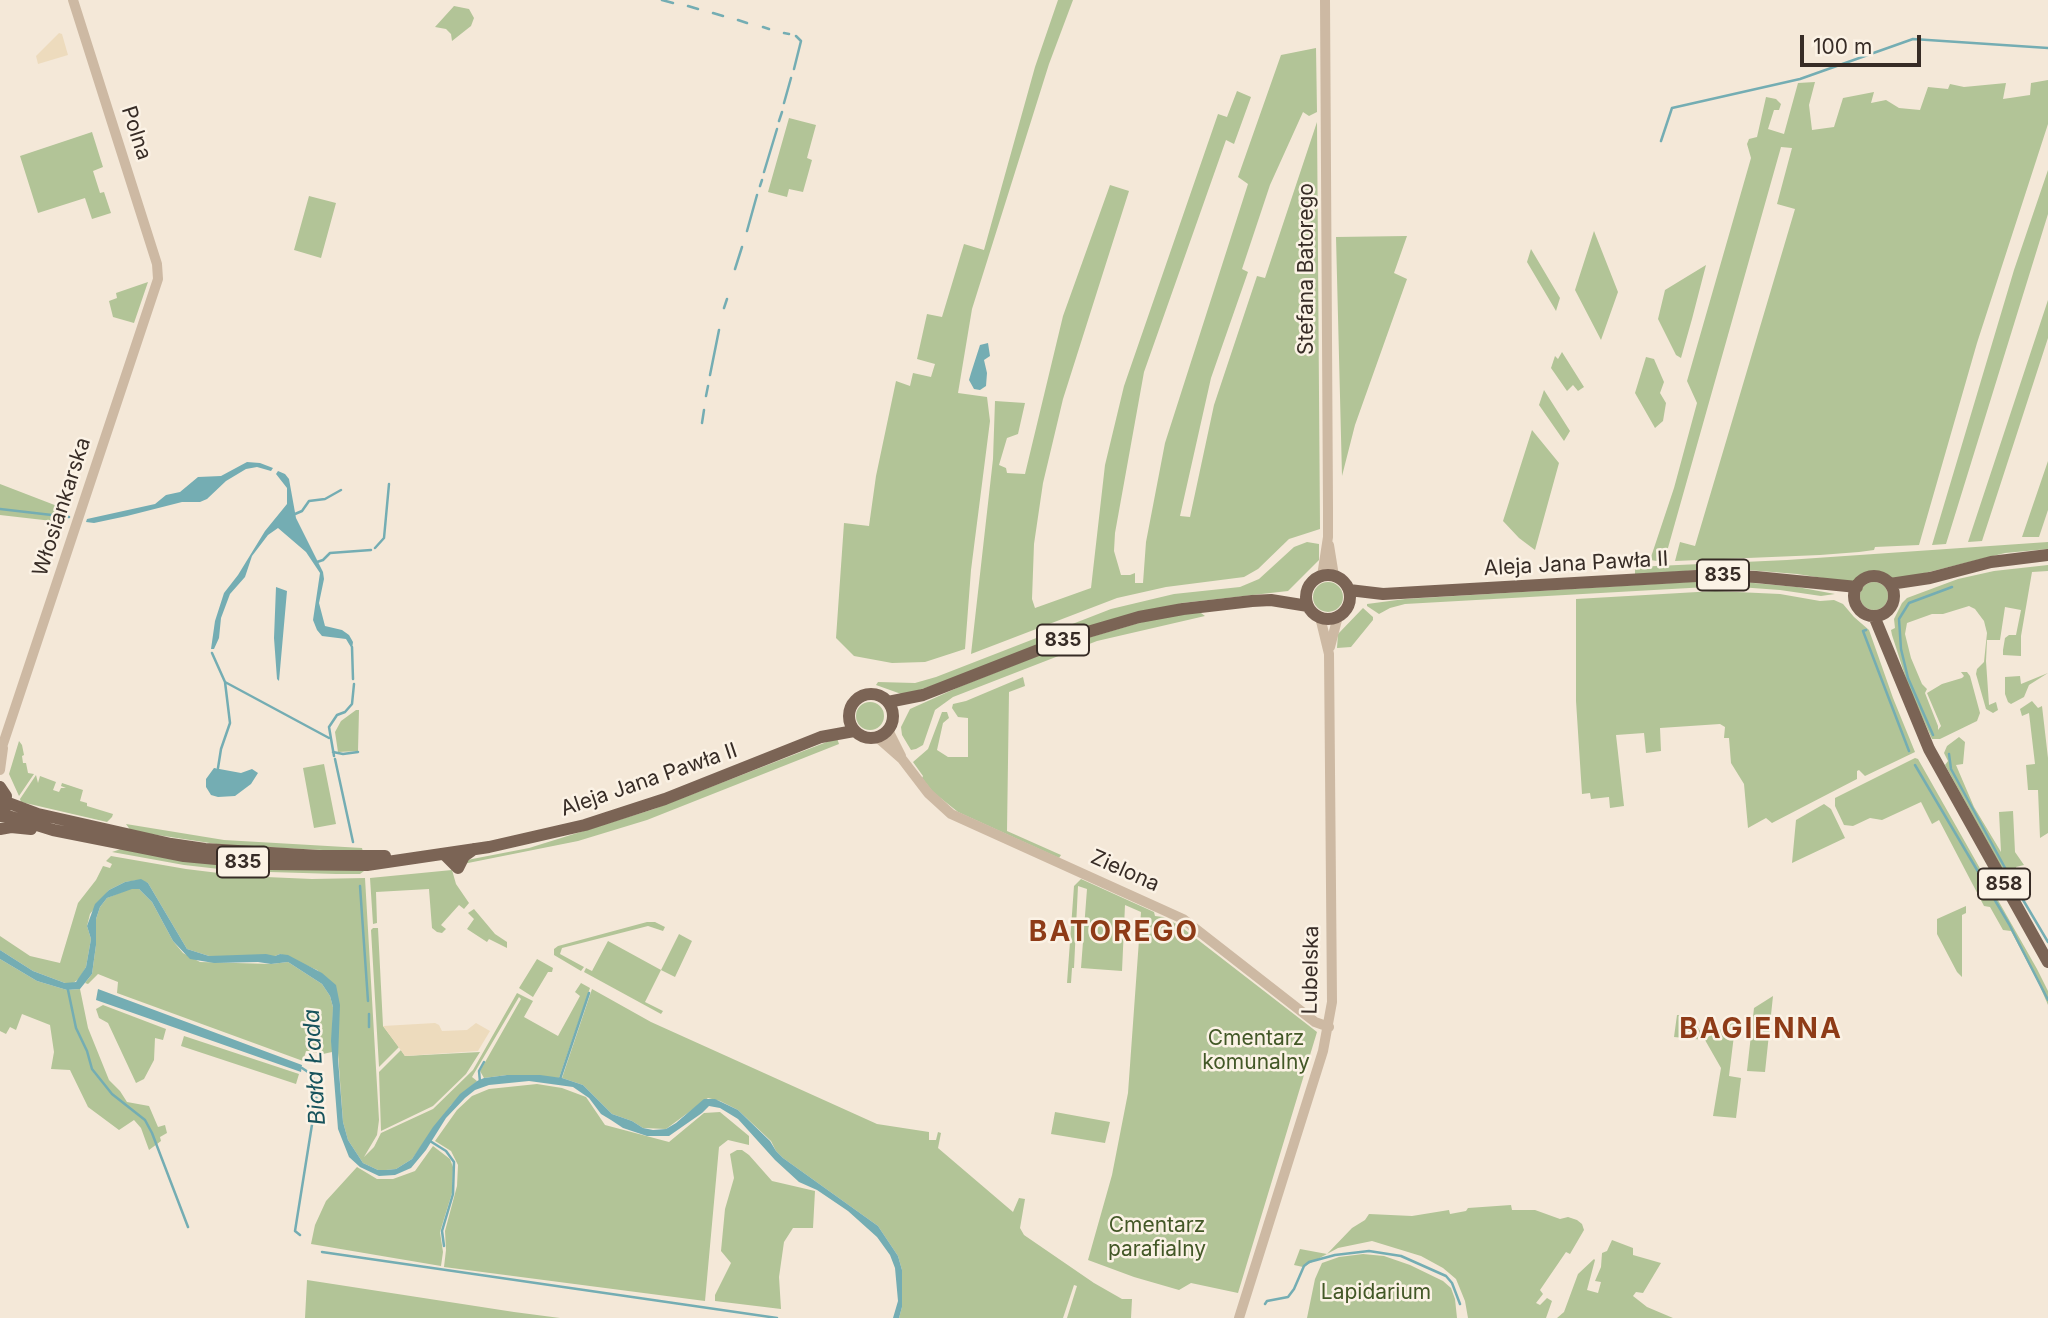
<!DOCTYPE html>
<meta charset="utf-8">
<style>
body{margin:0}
#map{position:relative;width:2048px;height:1318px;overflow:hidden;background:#f4e8d8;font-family:Inter,sans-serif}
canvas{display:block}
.scale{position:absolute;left:1800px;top:35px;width:121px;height:32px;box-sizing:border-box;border:4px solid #372c26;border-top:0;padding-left:9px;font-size:21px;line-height:24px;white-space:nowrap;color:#372c26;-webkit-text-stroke:5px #fbf2e5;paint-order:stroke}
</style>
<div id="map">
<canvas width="2048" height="1318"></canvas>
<div class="scale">100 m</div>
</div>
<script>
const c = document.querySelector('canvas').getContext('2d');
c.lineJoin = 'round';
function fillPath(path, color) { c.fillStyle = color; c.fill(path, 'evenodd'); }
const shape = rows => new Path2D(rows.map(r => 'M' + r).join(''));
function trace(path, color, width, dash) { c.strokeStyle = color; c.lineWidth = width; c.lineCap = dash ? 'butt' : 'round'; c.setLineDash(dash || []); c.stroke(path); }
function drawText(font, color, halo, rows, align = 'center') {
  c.font = font + ' Inter,sans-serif'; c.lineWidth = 5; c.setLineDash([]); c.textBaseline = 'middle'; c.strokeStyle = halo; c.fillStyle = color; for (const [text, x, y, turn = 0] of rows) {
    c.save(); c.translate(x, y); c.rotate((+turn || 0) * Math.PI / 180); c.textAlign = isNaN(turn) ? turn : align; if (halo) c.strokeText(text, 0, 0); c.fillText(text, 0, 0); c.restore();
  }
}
fillPath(shape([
 [1058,0,1073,0,1049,64,972,309,958,393,987,397,990,421,971,570,965,649,925,662,892,663,854,656,836,638,844,523,869,526,876,476,896,381,910,386,913,373,931,377,935,364,917,359,927,314,942,317,964,244,984,250,1035,67],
 [454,6,469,9,474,18,471,26,452,41,451,34,446,29,435,27],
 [1316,48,1317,112,1309,116,1303,112,1270,185,1242,269,1248,272,1211,378,1180,516,1190,517,1214,405,1257,276,1265,278,1317,122,1320,529,1289,539,1258,569,1244,577,1166,587,1117,598,971,654,993,459,995,401,1025,403,1018,434,1007,438,999,465,1006,468,1007,473,1025,474,1063,316,1110,185,1129,191,1063,399,1043,483,1034,544,1032,599,1035,608,1091,588,1105,465,1124,386,1218,114,1227,117,1237,91,1251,97,1234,144,1226,140,1144,372,1115,533,1114,551,1121,575,1130,575,1135,573,1135,583,1143,583,1146,542,1165,443,1248,184,1238,177,1281,55],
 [2048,80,2048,124,1977,343,1919,545,1875,547,1874,550,1859,552,1820,555,1675,561,1680,542,1695,546,1795,209,1777,204,1792,148,1781,147,1664,562,1650,560,1674,488,1697,403,1687,381,1751,158,1747,144,1749,139,1757,137,1766,97,1776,99,1781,104,1779,110,1774,110,1768,129,1784,134,1798,83,1815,82,1809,105,1812,130,1834,127,1843,98,1874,92,1871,103,1886,100,1899,108,1920,110,1928,87,1948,89,1950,84,1964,87,2006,83,2003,99,2030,95,2031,83],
 [789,118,816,125,807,158,812,160,803,192,789,189,787,197,768,192],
 [92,132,103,167,93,171,100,193,104,192,111,213,92,219,85,198,38,213,20,156],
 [2048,170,2048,214,1946,544,1932,545,2014,270],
 [309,196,336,203,321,258,294,250],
 [1594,231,1618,292,1601,340,1575,290],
 [1407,236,1394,273,1407,279,1355,425,1342,476,1336,237],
 [1531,249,1560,298,1556,311,1527,262],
 [1706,265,1692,319,1681,358,1676,355,1658,319,1665,290],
 [148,282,134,323,113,317,109,301,117,298,116,293],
 [2048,300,2048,338,1982,541,1968,542],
 [1562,352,1584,387,1578,391,1573,385,1567,391,1551,368,1555,356,1558,359],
 [1646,357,1654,359,1664,382,1660,393,1666,403,1663,421,1655,428,1635,393],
 [1544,390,1570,431,1564,441,1539,405],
 [1532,430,1559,463,1535,550,1519,538,1503,521],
 [2048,461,2048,510,2039,537,2022,537],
 [0,484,65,509,61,522,0,515],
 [1307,542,1319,544,1319,560,1288,591,1182,603,904,695,876,685,878,682,915,683,936,677,1111,609,1174,594,1240,587,1259,579,1294,547],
 [2048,542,2048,549,2005,553,1901,579,1894,580,1875,572,1867,573,1854,582,1848,582,1797,574,1723,568,1635,575,1635,567,1787,560],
 [2048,565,2048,571,2032,572,2021,636,2021,656,2003,655,2003,650,2005,638,2009,635,2016,635,2021,610,2005,607,2000,640,1987,640,1986,661,1989,705,1996,702,1998,710,1993,713,1986,709,1976,674,1977,669,1984,662,1987,633,1984,621,1975,609,1969,606,1943,614,1932,614,1907,623,1905,634,1911,658,1922,684,1927,689,1925,693,1938,726,1938,730,1941,726,1927,693,1942,684,1962,678,1964,676,1961,672,1967,672,1970,676,1980,713,1977,721,1940,739,1932,739,1909,688,1892,635,1891,630,1895,628,1894,619,1902,603,1907,598,1958,579,1994,571],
 [1721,580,1797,587,1835,594,1821,596,1780,590,1725,586,1405,604,1390,608,1379,614,1367,606,1367,604,1405,599],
 '1860 596a14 14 0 1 1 28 0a14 14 0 1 1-28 0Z',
 '1313 597a15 15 0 1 1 30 0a15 15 0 1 1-30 0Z',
 [1715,591,1780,594,1820,601,1834,600,1843,604,1854,617,1869,630,1893,698,1915,752,1865,776,1859,770,1857,771,1857,779,1772,823,1766,818,1748,828,1744,784,1731,763,1729,738,1724,738,1725,727,1720,724,1660,728,1661,751,1646,753,1644,733,1616,735,1624,806,1610,808,1609,797,1591,799,1590,793,1582,794,1576,701,1576,599],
 [1363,608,1373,617,1373,620,1351,647,1337,648,1338,634],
 [1185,613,1201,613,1205,616,1097,641,953,697,935,710,923,745,916,749,911,750,902,735,901,727,910,709,959,687,1070,643,1146,621],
 [2048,673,2029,685,2024,697,2011,704,2008,702,2005,694,2005,677,2020,676,2021,684],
 [1023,677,1025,686,1009,692,1007,831,1061,855,1059,858,958,812,933,792,922,778,923,776,913,762,928,749,942,712,947,712,949,718,943,723,937,750,948,757,968,757,968,718,958,717,952,708,953,704,966,701],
 [2032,701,2038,708,2042,706,2048,758,2048,833,2040,838,2038,790,2028,790,2026,765,2035,764,2029,713,2022,716,2020,709],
 '856 716a14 14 0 1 1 28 0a14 14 0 1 1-28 0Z',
 [356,710,359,710,358,751,338,752,335,732,341,721],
 [1959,737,1965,742,1963,764,1956,765,1974,807,2001,852,1999,812,2013,811,2015,852,2024,865,2016,867,2017,877,2009,881,1945,765,1948,761,1944,753,1947,746],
 [837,738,839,744,647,820,578,841,463,864,467,860,529,848,654,809],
 [19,741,22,745,24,755,22,756,23,763,26,763,28,773,34,774,19,796,9,774],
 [1915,758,1918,759,2037,969,2048,991,2048,1005,2039,984,2011,931,2003,930,1990,907,1984,906,1939,820,1932,824,1921,802,1882,820,1870,818,1853,826,1844,825,1835,806,1835,798],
 [324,764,336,824,314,828,303,768],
 [36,775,38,783,40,776,56,782,53,790,59,792,61,788,66,788,61,786,62,783,83,790,80,801,87,803,87,806,113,814,112,817,107,822,21,802,20,799],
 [1824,804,1831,809,1845,838,1792,863,1796,820],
 [126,824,224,840,362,848,363,852,223,845,131,831],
 [121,849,364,871,360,874,336,874,237,871,184,865,112,852],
 [111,856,186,869,243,876,312,879,365,878,379,1120,377,1135,364,1157,374,1147,381,1133,433,1109,473,1070,517,993,533,1001,524,1017,558,1036,580,996,575,992,581,983,590,988,559,1078,507,1075,484,1078,480,1071,521,999,519,997,472,1077,477,1081,451,1105,412,1159,396,1169,386,1170,378,1170,363,1163,348,1140,343,1122,333,984,317,970,280,954,275,956,209,956,187,949,148,883,139,880,125,882,109,890,90,914,87,926,91,939,86,967,79,979,73,983,65,983,33,971,0,950,0,936,30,956,60,963,78,903,96,880,103,866,110,868,112,864,106,861],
 [452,870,456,884,469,903,464,909,459,905,441,925,446,929,442,933,437,932,432,928,429,889,376,892,377,923,373,924,370,878],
 [1081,879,1154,912,1155,916,1163,917,1180,926,1317,1032,1238,1293,1191,1283,1179,1290,1134,1277,1088,1260,1112,1175,1128,1093,1141,912,1125,905,1122,971,1081,968,1087,889,1078,886,1074,968,1072,968,1071,983,1067,983,1074,886],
 [129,889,139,889,152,902,173,941,183,953,200,962,271,964,288,962,322,984,330,996,333,1007,332,1052,323,1054,306,1051,303,1061,117,993,118,982,98,974,88,984,85,983,92,974,96,945,96,919,100,907,107,898],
 [1966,906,1966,913,1962,915,1962,977,1957,972,1937,934,1937,919],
 [474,909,495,934,507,942,507,948,489,939,487,942,467,929,474,919,468,913],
 [647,922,655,922,665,927,663,931,648,926,562,948,560,954,584,967,581,971,554,955,554,949,558,946],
 [373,928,378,928,383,1026,399,1047,379,1067,371,930],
 [679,934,692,941,675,977,661,970,645,1002,663,1011,661,1014,584,972,586,968,592,971,608,941,661,970],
 [0,959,37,981,67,990,80,989,88,1028,109,1080,120,1091,127,1102,149,1106,158,1127,165,1125,167,1133,160,1137,161,1141,149,1150,141,1128,134,1120,119,1130,88,1107,70,1070,51,1069,54,1052,50,1025,22,1014,16,1030,10,1027,6,1034,0,1031],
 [537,959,553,968,552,972,548,972,533,997,519,988],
 [592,989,651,1022,877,1124,929,1132,929,1140,936,1140,938,1132,941,1133,938,1148,1013,1212,1019,1198,1025,1199,1020,1228,1024,1235,1094,1283,1122,1299,1132,1299,1131,1318,1067,1318,1077,1286,1074,1285,1063,1318,899,1318,902,1307,902,1270,898,1256,878,1226,783,1158,776,1151,771,1141,738,1110,720,1101,708,1098,666,1129,643,1128,632,1121,612,1114,583,1085,562,1078],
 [1773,996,1765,1072,1747,1071,1754,1008],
 [103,1005,166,1029,163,1040,155,1038,154,1060,144,1079,136,1083,108,1023,99,1018,96,1009],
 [1677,1015,1691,1016,1705,1039,1736,1019,1729,1076,1741,1078,1736,1118,1713,1116,1721,1068,1705,1040,1674,1037],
 [184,1036,299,1074,296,1084,181,1046],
 [401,1050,405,1056,480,1052,466,1074,433,1106,381,1131,379,1072],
 [537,1084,562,1088,586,1097,605,1125,669,1142,704,1113,720,1112,749,1136,749,1145,728,1140,719,1147,705,1301,444,1267,446,1250,445,1231,457,1186,458,1165,451,1151,435,1141,457,1110,472,1096,489,1089],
 [1055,1112,1110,1122,1105,1143,1051,1134],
 [433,1146,450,1159,453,1167,452,1193,440,1232,443,1252,441,1266,311,1244,315,1225,326,1201,357,1167,377,1179,393,1179,415,1171],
 [737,1150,742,1150,749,1155,772,1181,815,1191,813,1228,793,1228,784,1242,779,1277,781,1309,715,1301,715,1295,731,1263,721,1251,725,1209,734,1178,730,1154],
 [1511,1205,1512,1210,1535,1210,1560,1219,1568,1217,1577,1220,1582,1224,1584,1230,1570,1254,1566,1252,1540,1290,1543,1294,1536,1303,1540,1305,1547,1298,1552,1301,1546,1318,1468,1318,1465,1301,1456,1279,1443,1268,1421,1256,1372,1241,1338,1248,1303,1267,1294,1265,1300,1249,1327,1254,1352,1228,1365,1220,1369,1214,1412,1216,1449,1210,1450,1214,1466,1211,1468,1208],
 [1612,1240,1633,1248,1633,1255,1661,1263,1643,1293,1636,1292,1633,1296,1647,1307,1673,1318,1557,1318,1564,1312,1578,1274,1594,1259,1595,1260,1587,1290,1598,1293,1601,1282,1595,1281,1601,1267,1602,1253,1607,1251],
 [1363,1254,1384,1256,1410,1265,1443,1281,1451,1288,1455,1299,1457,1318,1307,1318,1315,1279,1322,1263,1339,1257],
 [307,1280,514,1312,560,1318,305,1318]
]), '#b2c497');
fillPath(shape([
 [59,33,62,34,68,55,38,64,36,56],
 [435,1023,439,1025,442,1031,467,1030,476,1023,490,1031,478,1051,405,1056,383,1026]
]), '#eddbbd');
fillPath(shape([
 [988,343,990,356,984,360,987,373,986,386,980,390,974,389,969,380,971,373,980,345],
 [247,462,260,463,273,468,271,471,257,467,246,469,226,481,207,499,200,502,182,502,127,516,94,523,86,522,87,519,155,504,166,495,180,492,198,477,221,476],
 [278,471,285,474,289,479,296,518,323,572,324,579,319,603,325,626,342,630,349,635,353,642,352,649,346,639,322,636,317,630,313,620,320,573,306,552,278,528,268,535,252,556,245,577,230,594,221,618,219,638,214,649,211,649,215,621,224,593,238,575,265,531,287,504,287,488,276,474],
 [276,587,287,591,279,681,277,679,274,638],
 [214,768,241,773,252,769,258,773,251,784,235,796,218,797,211,795,206,787,206,779],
 [141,879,148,883,187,949,209,956,266,954,275,956,280,954,288,955,322,973,336,985,340,1005,338,1059,343,1122,348,1140,363,1163,378,1170,386,1170,396,1169,412,1159,433,1127,460,1094,477,1081,484,1078,507,1075,540,1075,562,1078,583,1085,612,1114,632,1121,643,1128,653,1130,666,1129,676,1123,704,1099,715,1099,738,1110,770,1141,776,1151,783,1158,878,1226,898,1256,902,1270,902,1307,899,1318,893,1318,898,1301,895,1268,890,1255,877,1237,848,1211,817,1190,799,1182,775,1160,738,1119,720,1108,709,1106,702,1113,669,1136,647,1136,623,1128,611,1120,601,1114,589,1098,573,1087,529,1081,489,1085,475,1090,465,1098,446,1118,426,1150,411,1168,395,1175,379,1176,360,1167,349,1157,338,1129,331,1041,333,1007,330,996,322,984,288,962,271,964,258,962,214,963,190,959,173,941,152,902,139,889,132,889,107,898,100,907,96,919,96,945,92,974,80,989,67,990,37,981,0,959,0,950,33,971,65,983,76,982,86,967,91,939,87,926,95,904,109,890,125,882],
 [98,989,302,1065,301,1072,96,1000]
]), '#74adb3');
trace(shape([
 [662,0,673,3],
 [688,6,698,9],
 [713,13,723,16],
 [738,20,747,23],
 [763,27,769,29],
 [784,33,789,34],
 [794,69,801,41,796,36],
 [784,103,791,78],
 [779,121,782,112],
 [1661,141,1672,108,1800,79,1913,39,2048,48],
 [764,172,777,129],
 [760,186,762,180],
 [747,231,757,195],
 [735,269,742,247],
 [724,308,727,299],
 [710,375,719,330],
 [706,396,708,386],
 [702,423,704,410],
 [0,509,69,517],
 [295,514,302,511,309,501,325,499,341,490],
 [375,548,384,538,389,484],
 [317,562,323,560,330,553,371,550],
 [1866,630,1863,631,1909,751],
 [352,647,353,679],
 [212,653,225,682,329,738],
 [1933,735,1908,678,1901,649,1899,619,1909,603,1952,587],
 [333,752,343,754,358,752],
 [1949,754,1951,769,2010,877],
 [334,756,329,727,337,715,345,712,352,704,354,684],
 [335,759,353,842],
 [1915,765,2009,924,2048,1000],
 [218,768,221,749,230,723,225,682],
 [360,886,368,1001],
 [2016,888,2048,942],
 [68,990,76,1028,87,1051,92,1069,112,1094,145,1120,152,1133,188,1227],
 [369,1014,369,1027],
 [560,1079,589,993],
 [480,1082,479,1071,484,1062],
 [430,1141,446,1151,454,1162,453,1194,442,1231,444,1246],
 [300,1235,295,1231,318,1087,311,1074,302,1068],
 [322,1252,777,1318],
 [1265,1304,1267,1301,1288,1297,1294,1289,1304,1266,1309,1262,1335,1255,1369,1251,1401,1256,1446,1276,1452,1283,1460,1304]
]), '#74adb3', 2.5);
trace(shape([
 [1329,545,1334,576],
 [1322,576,1328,537,1328,509,1325,0],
 [1330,647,1338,616],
 [888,730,901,756],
 [877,737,902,759,928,793,951,814,1183,919,1315,1022,1329,1027],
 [0,753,158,279,157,264,73,0],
 [0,770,3,748],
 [1239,1318,1323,1051,1332,1002,1329,654,1320,617]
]), '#cdb9a3', 10);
trace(shape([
 '1306 597a22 22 0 1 1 44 0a22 22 0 1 1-44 0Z',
 '1854 596a20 20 0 1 1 40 0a20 20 0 1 1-40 0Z',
 [1890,584,1930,578,1991,562,2048,555],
 [1349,590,1383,594,1714,575,1756,577,1857,587],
 [1874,616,1929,749,2048,962],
 '849 716a22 22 0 1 1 44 0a22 22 0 1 1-44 0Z',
 [888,702,923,695,1074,636,1139,617,1183,609,1252,601,1271,600,1308,606],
 [0,787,6,796,5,808],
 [6,802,38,814,171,844,205,849,319,856,385,856],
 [1,816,8,816,53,830,184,856,270,864,367,865,489,847,585,825,665,799,821,737,854,731],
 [0,829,11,827,31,829],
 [444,854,458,868,464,856,474,849]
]), '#7b6455', 12);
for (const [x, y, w] of [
 [1723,575,52],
 [1063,640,52],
 [243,862,52],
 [2004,884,52]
]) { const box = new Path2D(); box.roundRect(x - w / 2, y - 15.5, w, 31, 5); c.fillStyle = '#fbf2e5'; c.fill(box); trace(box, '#372c26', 2); }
drawText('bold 19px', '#372c26', null, [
 ["835",1723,575],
 ["835",1063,640],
 ["835",243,862],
 ["858",2004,884]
]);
drawText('21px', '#372c26', '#fbf2e5', [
 ["Polna",136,133,72],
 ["Stefana Batorego",1307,269,-90],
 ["Włosiankarska",62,507,-72],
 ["Aleja Jana Pawła II",1576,564,-3],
 ["Aleja Jana Pawła II",649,780,-19],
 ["Zielona",1125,871,24],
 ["Lubelska",1311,970,-89]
]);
drawText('21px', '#435827', '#fbf2e5', [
 ["Cmentarz",1256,1039],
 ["komunalny",1256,1063],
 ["Cmentarz",1157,1226],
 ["parafialny",1157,1250],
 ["Lapidarium",1376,1293]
]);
drawText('italic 23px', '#17535c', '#fbf2e5', [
 ["Biała Łada",315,1067,-93]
]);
c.letterSpacing = '2px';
drawText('bold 28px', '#8e3b17', '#fbf2e5', [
 ["BATOREGO",1114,933],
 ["BAGIENNA",1761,1030]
]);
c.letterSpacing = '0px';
</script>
